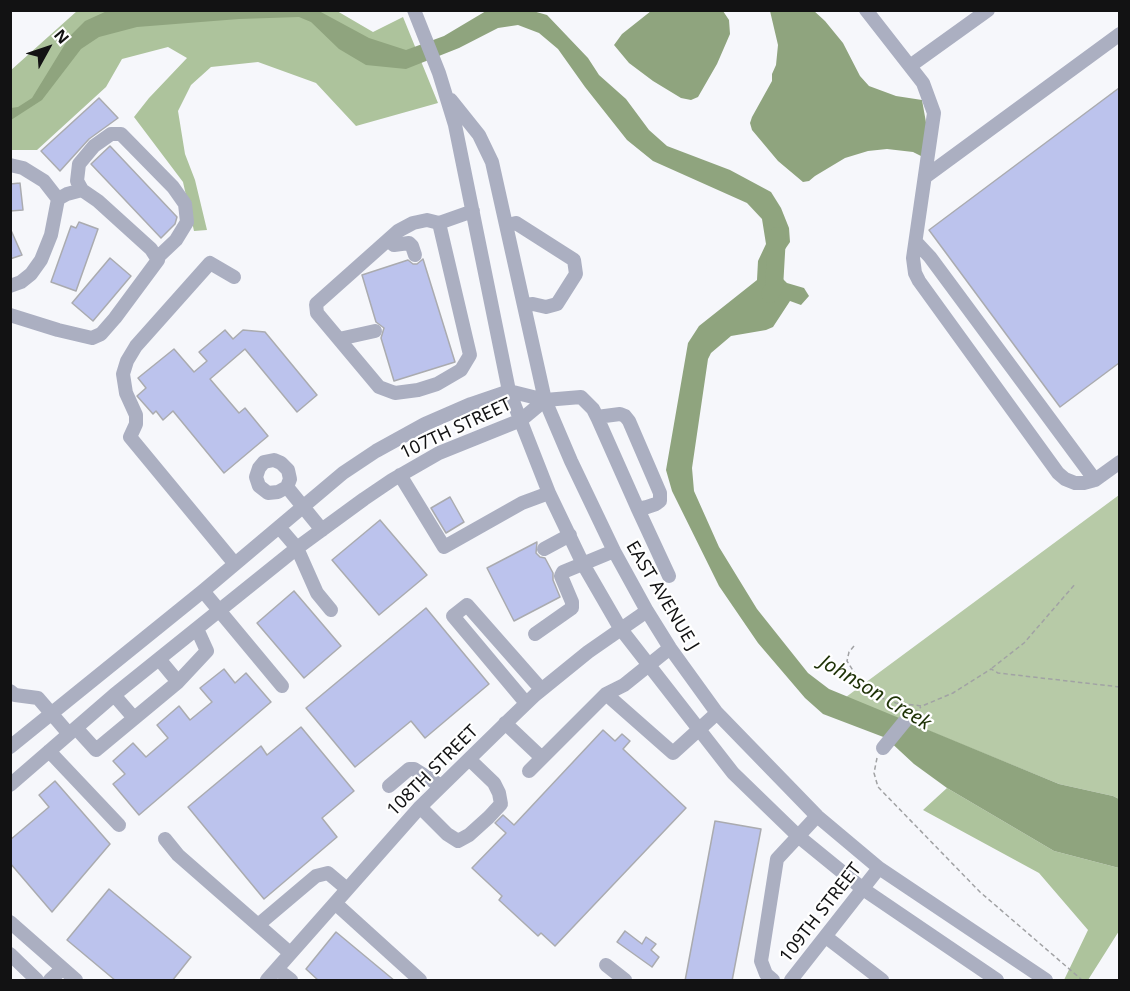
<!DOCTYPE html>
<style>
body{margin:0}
#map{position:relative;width:1130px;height:991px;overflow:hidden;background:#f6f7fb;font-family:"Noto Sans",sans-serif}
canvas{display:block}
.frame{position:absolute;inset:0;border:12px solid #121213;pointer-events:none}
.north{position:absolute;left:18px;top:18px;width:60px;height:60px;-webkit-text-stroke:4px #fff;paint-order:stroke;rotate:50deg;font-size:16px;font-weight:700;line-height:24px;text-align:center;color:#121213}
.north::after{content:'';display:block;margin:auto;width:21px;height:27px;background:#121213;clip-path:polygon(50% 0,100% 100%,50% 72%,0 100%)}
</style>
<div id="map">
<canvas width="1130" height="991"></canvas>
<div class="frame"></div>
<div class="north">N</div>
</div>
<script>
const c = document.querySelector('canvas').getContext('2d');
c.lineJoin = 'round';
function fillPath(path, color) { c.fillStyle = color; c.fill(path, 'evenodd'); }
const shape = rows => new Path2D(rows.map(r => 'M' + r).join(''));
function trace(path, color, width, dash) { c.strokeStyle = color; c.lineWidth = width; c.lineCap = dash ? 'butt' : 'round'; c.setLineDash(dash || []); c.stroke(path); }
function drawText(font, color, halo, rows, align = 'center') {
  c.font = font + ' "Noto Sans",sans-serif'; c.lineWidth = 4.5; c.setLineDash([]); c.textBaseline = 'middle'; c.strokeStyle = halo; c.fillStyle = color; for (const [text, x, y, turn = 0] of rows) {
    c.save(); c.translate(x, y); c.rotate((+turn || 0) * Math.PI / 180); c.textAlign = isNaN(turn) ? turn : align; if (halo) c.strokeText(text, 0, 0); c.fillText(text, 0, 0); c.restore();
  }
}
fillPath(shape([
 [1119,495,1119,799,1113,796,1059,784,846,697]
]), '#b7caa7');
fillPath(shape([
 [77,11,337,11,373,32,403,17,438,103,356,126,316,83,258,62,211,67,191,85,178,111,185,154,195,180,207,230,194,231,183,182,134,117,149,98,187,58,168,47,122,59,106,87,37,150,11,150,10,71],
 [947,788,1054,851,1119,868,1119,931,1088,980,1064,980,1088,930,1039,873,923,810]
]), '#adc39c');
fillPath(shape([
 [813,10,825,21,843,43,860,76,869,86,896,96,922,100,927,128,923,157,913,152,887,149,868,151,845,158,815,176,809,181,803,182,778,161,752,130,750,123,752,117,772,81,772,74,776,65,778,45,770,11],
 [107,11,319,11,369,38,406,50,444,36,486,11,533,11,547,15,588,58,599,75,626,99,649,130,667,146,730,170,771,192,781,208,789,228,790,242,779,258,771,263,772,268,787,283,804,288,809,296,801,305,790,301,773,327,766,330,731,336,711,353,708,359,692,468,694,491,719,547,757,609,808,673,829,689,1059,784,1113,796,1119,799,1119,868,1054,851,947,788,914,764,886,738,823,714,805,698,758,643,719,586,672,491,666,470,688,343,699,326,757,280,758,261,766,244,762,219,747,203,653,161,627,140,585,87,558,49,539,33,518,25,498,28,459,48,406,69,366,65,339,49,311,22,299,17,239,19,137,27,99,37,81,49,42,100,11,120,11,108,18,107,32,98,70,36,85,21],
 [651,11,723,11,729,20,730,34,717,64,698,97,691,100,681,98,653,81,629,63,614,45,622,34]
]), '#8fa47e');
trace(shape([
 [770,294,774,288,777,236]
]), '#8fa47e', 18);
const building = shape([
 [1119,88,1119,363,1060,407,929,230,1119,88],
 [99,98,118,118,89,139,60,171,41,151,99,98],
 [110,146,177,217,175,224,161,238,91,164,110,146],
 [20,183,23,210,10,211,10,184,20,183],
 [79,222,98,229,76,291,51,282,71,226,76,228,79,222],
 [10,228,22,255,10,259,10,228],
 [110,258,131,276,93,321,72,303,110,258],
 [423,259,455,362,394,381,381,338,384,328,376,322,362,275,408,260,413,264,417,264,423,259],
 [225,330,233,339,243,330,265,332,317,395,297,412,245,349,210,379,239,413,245,408,268,436,224,473,173,411,163,420,156,411,153,414,137,396,146,388,138,378,174,349,194,372,207,361,199,352,225,330],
 [450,497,464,522,446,533,431,508,450,497],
 [380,520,427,575,379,615,332,560,380,520],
 [537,542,536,553,540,557,545,558,553,573,553,580,560,597,514,621,487,568,537,542],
 [294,591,341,646,304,678,257,623,294,591],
 [426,608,489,684,425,738,411,721,355,767,306,708,426,608],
 [224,669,235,683,246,673,271,702,139,815,113,784,125,774,113,761,133,743,146,757,168,738,157,725,179,706,190,720,212,702,200,688,224,669],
 [301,727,354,791,322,818,337,837,264,899,188,807,261,746,267,755,301,727],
 [603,730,615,741,622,734,630,741,623,749,686,808,555,946,541,933,538,936,499,900,502,896,472,868,506,833,495,823,503,815,514,825,603,730],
 [55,781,110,844,52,912,10,863,10,840,49,807,39,795,55,781],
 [715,821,761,829,732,981,685,981,715,821],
 [109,889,191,957,172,981,116,981,67,940,109,889],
 [625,931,642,944,646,937,656,944,651,950,659,957,652,967,617,942,625,931],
 [336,932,395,981,319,981,306,969,336,932]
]);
fillPath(building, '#bcc3ed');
trace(building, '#aaabaf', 1.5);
trace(shape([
 [854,646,849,652,847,661,862,685,876,696,896,703,922,706,953,693,991,669,998,673,1120,687],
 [992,668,1024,643,1076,583],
 [914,713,921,707],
 [877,758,874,773,878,787,980,892,1082,980]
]), '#a1a2a4', 1.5, [4.5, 3]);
trace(shape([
 [414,10,439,73,455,125,509,391,549,493,583,564,620,628,733,773,798,836,863,889,997,980],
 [866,10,923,83,934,113,913,258,915,273,919,281,1058,473,1065,479,1075,483,1084,483,1095,480,930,257,916,242],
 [910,66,988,10],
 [451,100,479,135,492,162,545,400,571,461,614,551,647,611,670,648,717,713,817,816,879,868,1046,980],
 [10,165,23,168,44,181,58,199,51,235,41,260,31,274,21,282,10,286],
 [925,177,1120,34],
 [82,190,77,181,79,164,94,146,111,134,121,134,173,187,185,204,187,222,176,240,157,258],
 [439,223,470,355,461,370,437,384,418,390,395,393,379,387,317,313,316,304,398,231,413,223,427,220,439,223,473,211],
 [508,225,516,223,574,260,576,274,557,304,546,307,533,304,525,305],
 [388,240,394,245,409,243,412,246,415,255],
 [234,277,210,263,136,346,127,361,123,374,126,393,136,415,136,424,130,437,235,564],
 [10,315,58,330,92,338,101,334,115,318,158,260,151,249,98,201,82,190,67,194,58,199],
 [339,339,375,331],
 [400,475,444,547,522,503,549,493],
 [1095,480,1120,462],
 [287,487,278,492,268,493,259,486,256,477,259,468,264,462,274,460,281,463,288,470,290,479,287,487,322,530],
 [637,507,669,576],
 [279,527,297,548,317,593,331,610],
 [544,549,570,535],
 [203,591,282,686],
 [535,634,572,608,572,602,561,576,563,572,614,551],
 [159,659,178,682],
 [10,691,15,695,38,698,69,734],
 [606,694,673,753,717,713],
 [114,695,134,718],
 [526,703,453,616,467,605,541,689],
 [505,723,542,758],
 [76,728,96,750,178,682,207,651,197,629],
 [10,747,203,591,343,473,376,451,425,424,471,404,509,391,545,400,581,397,593,409,597,417,637,507,644,508,656,504,660,501,660,493,629,421,625,416,620,414,597,417],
 [883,748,905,721],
 [49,751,119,825],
 [529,771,606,694,624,685,670,648],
 [10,785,114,695,297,548,364,499,392,480,439,453,521,420,545,400],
 [389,786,409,769,414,769,441,786],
 [420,807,447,834,458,841,469,835,489,817,501,804,499,793,494,783,469,759],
 [165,839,178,855,290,953],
 [335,903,420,980],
 [10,922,76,980],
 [258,925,316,876,328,873,347,889],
 [826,937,882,980],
 [10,954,37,980],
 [606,965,625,980],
 [277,969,291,980],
 [50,980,62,969],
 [267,980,420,807,509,720,535,695,588,652,647,611],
 [773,980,766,974,761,961,777,859,817,816],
 [791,980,879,868]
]), '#abafc1', 14);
drawText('18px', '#121213', '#fff', [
 ["107TH STREET",456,429,-25],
 ["EAST AVENUE J",662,596,59],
 ["108TH STREET",433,771,-45],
 ["109TH STREET",821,913,-52]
]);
drawText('italic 20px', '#1e3206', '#fff', [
 ["Johnson Creek",875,693,31]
]);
</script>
